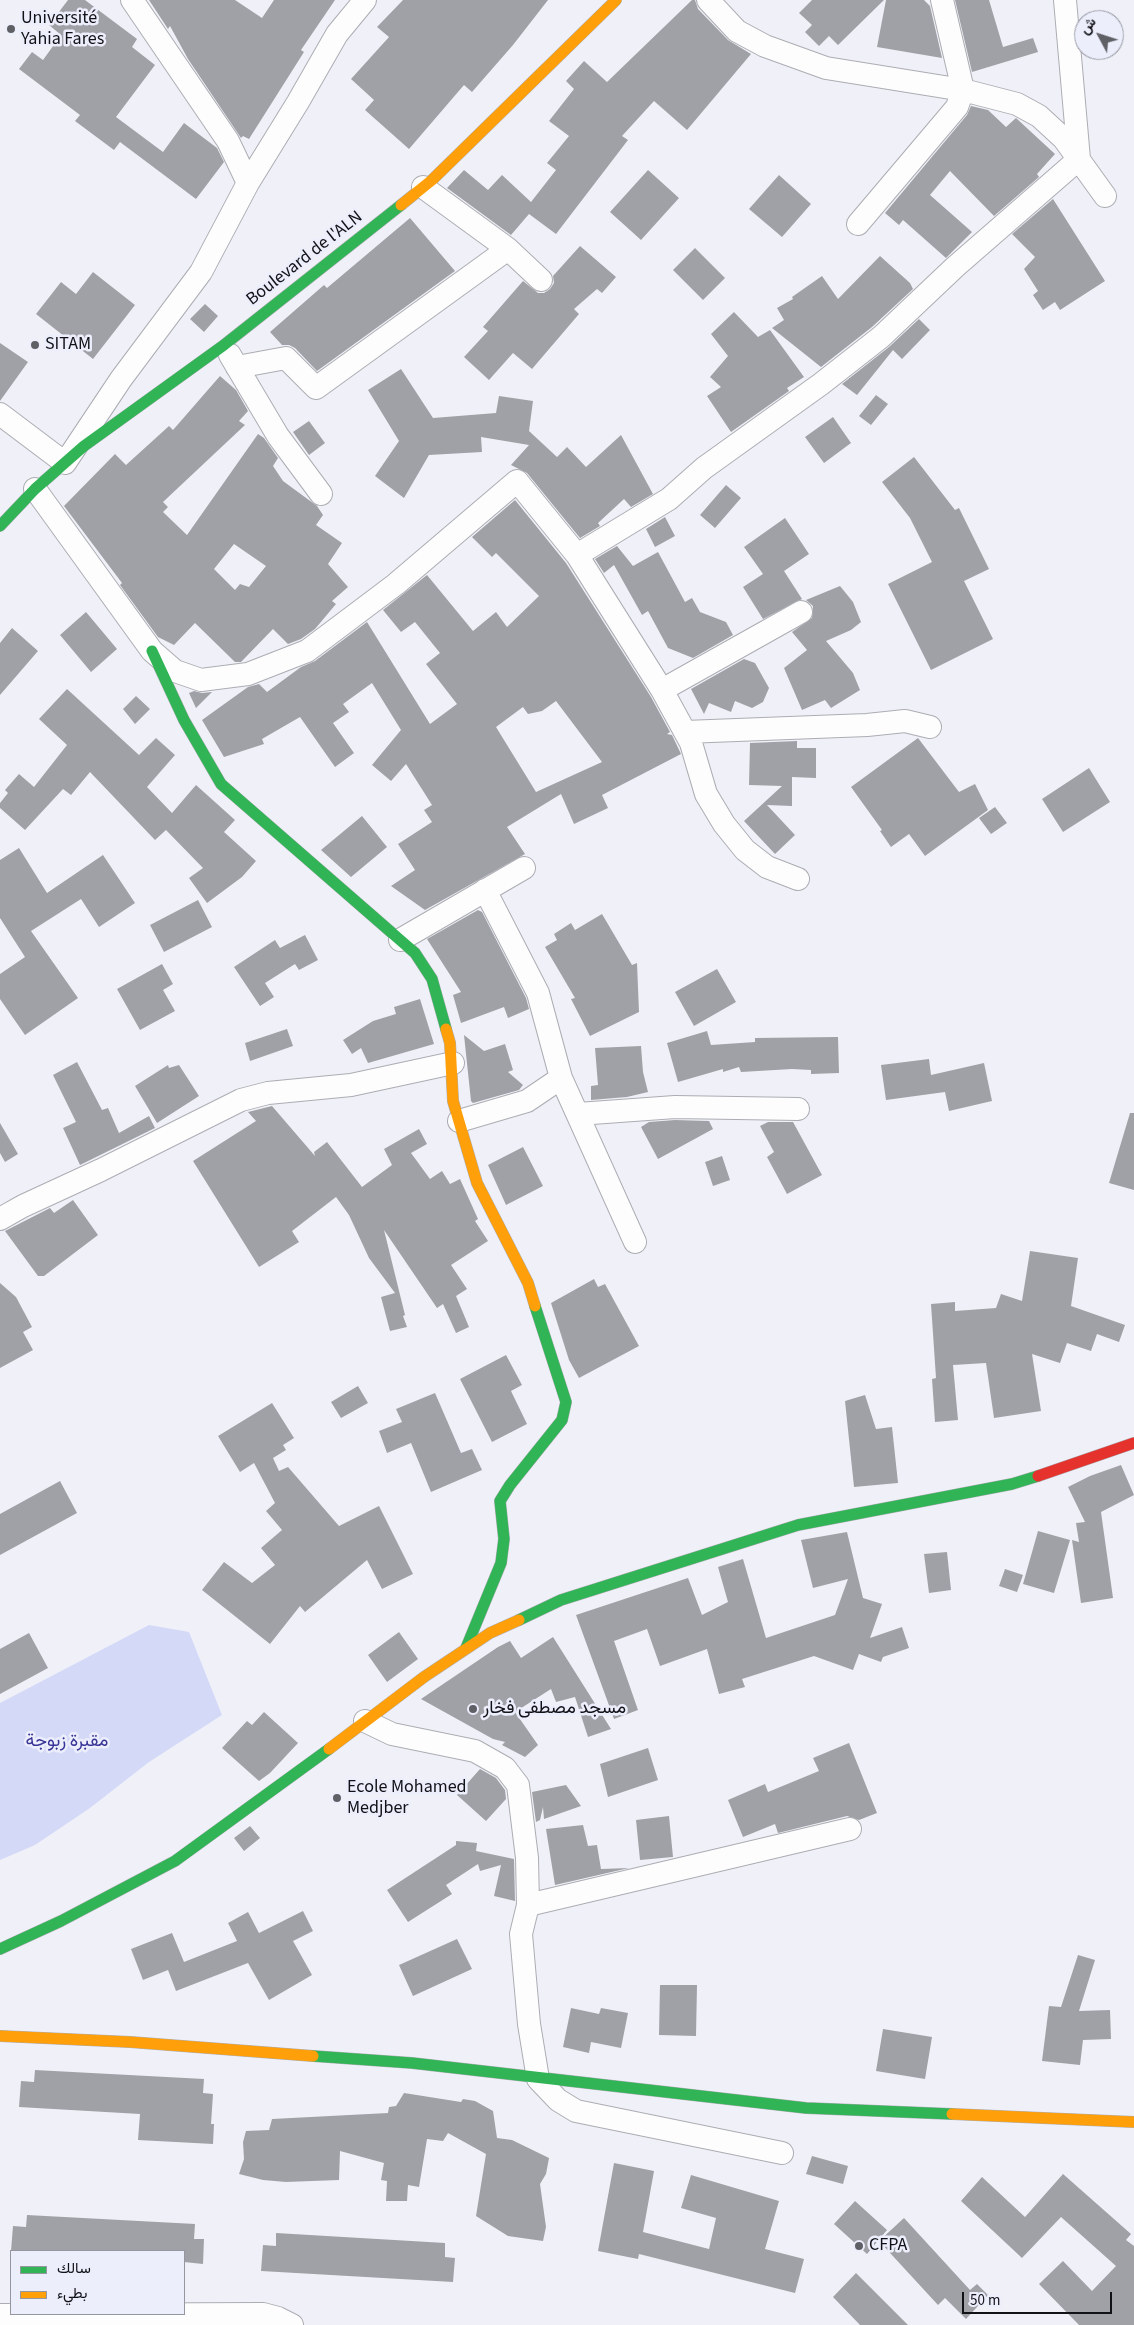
<!DOCTYPE html>
<meta charset="utf-8">
<style>
body{margin:0}
#map{position:relative;width:1134px;height:2325px;overflow:hidden;background:#f0f1f8;font-family:"Source Sans 3",Vazirmatn,sans-serif}
canvas{display:block}
.legend{position:absolute;left:10px;top:2250px;width:175px;height:65px;box-sizing:border-box;background:#eceefc;border:1px solid #9496a0;margin:0;padding:6px 9px;list-style:none;font-size:15px;color:#111217}
.legend li{display:flex;align-items:center;gap:10px;height:25px}
.legend b{width:25px;border:1px solid #9496a0}
.north{position:absolute;left:1074px;top:10px;width:50px;height:50px;box-sizing:border-box;background:#eceefc;border:1px solid #9496a0;border-radius:50%;rotate:310deg;font-size:14px;font-weight:700;line-height:20px;text-align:center;color:#111217}
.north::after{content:'';display:block;margin:auto;width:18px;height:22px;background:#5f6066;clip-path:polygon(50% 0,100% 100%,50% 72%,0 100%)}
.scale{position:absolute;left:962px;top:2292px;width:150px;height:22px;box-sizing:border-box;border:2px solid #111217;border-top:0;padding-left:6px;font-size:15px;line-height:18px;white-space:nowrap;color:#111217;-webkit-text-stroke:4px #eceefc;paint-order:stroke}
</style>
<div id="map">
<canvas width="1134" height="2325"></canvas>
<ul class="legend">
<li><b style="height:6px;background:#30b455"></b>سالك</li>
<li><b style="height:6px;background:#ff9f0a"></b>بطيء</li>
</ul>
<div class="north">ش</div>
<div class="scale">50 m</div>
</div>
<script>
const c = document.querySelector('canvas').getContext('2d');
c.lineJoin = 'round';
function fillPath(path, color) { c.fillStyle = color; c.fill(path, 'evenodd'); }
const shape = rows => new Path2D(rows.map(r => 'M' + r).join(''));
function trace(path, color, width, dash) { c.strokeStyle = color; c.lineWidth = width; c.lineCap = dash ? 'butt' : 'round'; c.setLineDash(dash || []); c.stroke(path); }
function drawText(font, color, halo, rows, align = 'center') {
  c.font = font + ' "Source Sans 3",Vazirmatn,sans-serif'; c.lineWidth = 5; c.setLineDash([]); c.textBaseline = 'middle'; c.strokeStyle = halo; c.fillStyle = color; for (const [text, x, y, turn = 0] of rows) {
    c.save(); c.translate(x, y); c.rotate((+turn || 0) * Math.PI / 180); c.textAlign = isNaN(turn) ? turn : align; if (halo) c.strokeText(text, 0, 0); c.fillText(text, 0, 0); c.restore();
  }
}
fillPath(shape([
 [149,1625,189,1632,222,1715,149,1762,90,1808,35,1845,0,1860,0,1703]
]), '#d4d9f7');
fillPath(shape([
 [68,0,85,0,137,39,132,47,155,65,116,117,163,152,184,123,217,148,224,162,196,199,120,142,114,150,75,121,80,115,19,69,32,52,43,60,61,35,49,25],
 [149,0,235,0,262,18,274,0,335,0,301,50,304,52,249,139,243,136,241,138,188,59,170,26,168,29],
 [403,0,548,0,513,45,472,92,464,85,409,149,365,110,374,100,351,79,389,37,377,27],
 [692,0,695,0,698,9,728,40,751,54,687,130,654,101,622,136,628,140,556,234,529,214,511,235,447,188,464,170,488,190,502,175,531,202,556,170,547,163,569,136,549,121,574,89,566,81,584,61,607,82],
 [812,0,884,0,838,45,829,36,819,46,805,32,812,25,799,13],
 [886,0,924,0,930,6,942,58,877,47],
 [955,0,989,0,1003,47,1033,38,1038,52,972,72],
 [971,106,988,110,1006,127,1016,118,1055,154,1037,174,1039,177,994,216,950,171,930,195,972,232,946,258,903,220,899,225,885,213,967,115],
 [648,170,679,198,641,240,610,212],
 [779,175,811,204,782,237,749,209],
 [1053,199,1105,281,1060,310,1055,302,1043,310,1033,295,1038,291,1024,269,1035,257,1012,234],
 [410,218,455,271,317,371,295,348,289,345,282,345,270,332,324,285,327,288],
 [580,246,616,277,602,293,597,289,574,309,579,314,532,369,513,353,489,380,464,357,488,331,483,327,523,281,538,293,544,293,550,289,554,283,553,276],
 [695,248,725,278,703,300,673,270],
 [880,256,910,283,913,289,872,327,821,367,772,328,784,320,777,308,793,299,792,297,822,276,838,299],
 [93,272,135,305,93,359,36,314,61,282,76,294],
 [205,304,218,316,204,332,190,319],
 [734,312,758,337,770,330,804,377,787,388,789,391,731,432,707,396,721,387,710,377,728,356,711,334],
 [919,319,930,330,902,359,893,350,857,395,842,384,889,347],
 [0,343,28,362,0,401],
 [401,369,433,418,496,413,499,396,533,401,529,431,557,457,567,447,586,467,621,435,653,494,631,507,624,499,598,523,600,526,580,538,527,473,511,465,529,445,481,437,482,452,429,455,404,498,375,476,399,441,368,390],
 [220,376,236,390,248,411,239,421,245,425,163,502,168,507,163,512,187,535,258,434,264,438,278,458,273,466,283,481,317,506,323,515,316,525,342,543,328,564,348,587,332,601,336,604,315,629,301,639,288,644,273,629,241,662,235,662,195,623,174,645,158,637,120,585,122,583,64,506,115,454,126,465,169,426,173,430],
 [234,544,266,566,249,587,240,584,235,590,214,569],
 [876,395,888,404,871,425,859,416],
 [833,417,851,443,824,463,805,437],
 [309,421,325,443,309,455,293,432],
 [914,457,955,510,959,508,989,569,964,581,993,639,931,670,888,584,932,562,910,518,882,482],
 [726,485,741,498,715,528,700,515],
 [515,500,566,563,651,697,670,732,667,734,672,735,681,754,602,795,608,808,574,824,561,794,507,827,525,854,425,910,391,886,415,870,398,844,432,822,424,810,432,805,406,764,391,781,372,765,401,730,372,683,343,704,349,712,333,723,354,753,335,767,300,717,262,739,264,744,224,757,202,720,248,687,259,684,267,692,301,667,315,661,367,622,430,724,457,704,426,664,440,653,415,622,401,632,383,610,427,575,473,631,496,612,507,627,539,596,496,553,492,557,472,537],
 [556,701,602,762,536,792,496,727,523,707,528,714,542,711],
 [665,517,675,536,655,547,646,529],
 [785,518,809,554,784,571,802,599,763,619,743,587,763,574,744,547],
 [617,546,633,566,658,552,685,602,692,598,700,612,726,622,733,635,693,658,668,648,648,611,642,615,614,565,604,573,595,559],
 [840,586,853,602,861,622,851,630,826,641,853,673,860,690,831,708,825,700,802,710,784,668,807,650,792,632,812,618,813,606,806,600],
 [86,612,117,649,91,672,60,635],
 [12,628,38,651,0,695,0,643],
 [744,659,755,663,769,688,763,702,752,708,735,701,731,712,709,703,704,714,691,689],
 [67,689,139,755,156,738,175,755,147,787,172,813,196,785,235,820,224,832,256,861,242,877,207,903,189,878,203,868,166,830,155,840,90,772,71,795,63,789,25,830,0,808,0,803,8,793,5,790,19,774,34,787,67,745,39,719],
 [194,691,202,693,212,692,196,708,189,693],
 [136,696,150,709,135,724,123,709],
 [918,738,959,792,975,784,988,810,925,856,909,834,891,847,880,831,882,830,851,787],
 [797,741,797,748,816,748,816,778,792,777,792,806,767,805,795,835,775,854,744,821,782,786,749,785,750,743],
 [1089,768,1110,802,1063,832,1042,799],
 [995,807,1007,823,991,834,979,818],
 [362,816,387,847,351,877,321,850],
 [19,848,47,893,103,855,135,903,99,927,81,899,31,931,78,998,25,1035,0,999,0,974,25,957,0,918,0,860],
 [198,900,212,927,164,952,150,925],
 [478,910,482,912,526,998,529,1009,508,1018,504,1007,461,1023,453,995,461,992,427,939],
 [602,914,632,965,637,963,639,1012,590,1036,571,999,575,998,545,947,557,940,554,934,571,923,575,930],
 [305,935,318,960,299,970,295,964,265,983,274,997,260,1006,234,967,275,940,280,948],
 [162,964,173,984,163,990,175,1011,140,1030,117,989],
 [717,969,736,1002,694,1026,675,992],
 [420,999,434,1044,368,1063,361,1048,352,1054,343,1040,373,1021,396,1014,394,1007],
 [287,1029,293,1046,250,1061,245,1043],
 [707,1031,711,1045,755,1042,755,1038,838,1037,839,1073,811,1074,811,1070,792,1069,741,1072,739,1067,723,1072,723,1069,678,1082,667,1043],
 [464,1035,484,1051,505,1044,513,1070,508,1072,523,1085,519,1090,473,1103,471,1101],
 [641,1046,643,1072,648,1092,627,1097,591,1100,591,1086,598,1085,595,1048],
 [929,1059,931,1075,984,1063,992,1101,949,1111,945,1092,886,1100,881,1065],
 [77,1062,102,1110,108,1108,119,1133,149,1116,155,1128,80,1165,63,1128,76,1122,53,1075],
 [168,1065,169,1068,179,1065,199,1096,157,1123,135,1086],
 [272,1106,315,1156,314,1152,327,1142,362,1187,392,1165,384,1149,419,1129,427,1144,411,1153,430,1179,442,1171,450,1184,460,1179,478,1219,475,1221,488,1241,451,1265,467,1289,456,1296,469,1327,456,1333,443,1304,437,1308,384,1230,405,1315,403,1316,407,1327,390,1331,381,1297,395,1293,369,1258,349,1215,336,1197,292,1231,299,1242,259,1267,193,1161,256,1121,248,1112],
 [1130,1113,1134,1113,1134,1190,1109,1183],
 [675,1120,709,1121,713,1129,658,1159,641,1127,649,1122],
 [768,1122,793,1122,822,1175,787,1194,767,1157,774,1152,760,1126],
 [0,1123,18,1154,5,1162,0,1153],
 [523,1147,543,1186,506,1205,488,1165],
 [722,1156,730,1180,713,1186,705,1162],
 [73,1200,98,1235,44,1276,38,1276,5,1231,50,1208,54,1213],
 [1030,1251,1078,1258,1071,1306,1125,1325,1119,1342,1097,1334,1091,1351,1067,1343,1060,1363,1032,1354,1041,1411,994,1418,986,1363,953,1365,958,1420,935,1422,932,1379,936,1378,931,1304,955,1302,955,1311,996,1308,1001,1294,1022,1301],
 [594,1279,598,1287,605,1284,639,1346,579,1378,569,1360,551,1303],
 [0,1283,16,1297,32,1327,23,1332,33,1350,0,1368],
 [506,1355,522,1385,511,1391,527,1424,492,1442,460,1379],
 [358,1386,368,1403,341,1418,331,1402],
 [435,1393,461,1453,472,1449,482,1470,431,1492,411,1443,387,1453,379,1431,402,1422,396,1409],
 [865,1395,876,1429,892,1427,898,1483,854,1487,845,1401],
 [272,1403,294,1438,283,1445,286,1450,273,1458,279,1471,288,1467,339,1526,379,1506,413,1574,382,1589,367,1560,305,1612,300,1606,270,1644,202,1590,224,1562,252,1583,275,1565,261,1548,282,1530,266,1511,275,1503,254,1463,240,1472,218,1436],
 [1121,1465,1134,1495,1101,1512,1113,1598,1081,1603,1072,1540,1079,1542,1076,1523,1085,1522,1068,1487,1090,1476],
 [60,1481,77,1513,0,1555,0,1514],
 [1038,1531,1070,1540,1054,1593,1023,1584],
 [847,1532,863,1598,882,1604,870,1638,902,1627,909,1648,883,1657,881,1662,859,1654,853,1670,814,1656,742,1679,745,1687,719,1694,707,1649,660,1666,647,1629,614,1641,638,1710,614,1719,576,1615,688,1578,702,1615,728,1602,718,1567,743,1559,766,1638,835,1615,848,1579,813,1588,801,1540],
 [947,1552,951,1590,929,1593,924,1554],
 [1005,1569,1023,1575,1017,1592,999,1586],
 [399,1632,418,1659,387,1682,368,1655],
 [29,1633,48,1668,0,1694,0,1649],
 [553,1637,611,1729,588,1737,575,1697,556,1702,551,1689,515,1712,538,1745,525,1757,502,1745,505,1742,493,1739,421,1699,498,1647,510,1641,521,1658],
 [264,1712,298,1743,270,1773,259,1781,222,1748,247,1721,252,1725],
 [849,1743,877,1813,859,1820,847,1816,778,1833,775,1824,743,1837,728,1800,765,1784,768,1792,819,1771,813,1758],
 [648,1748,658,1780,608,1797,600,1764],
 [480,1769,496,1778,505,1790,506,1799,486,1821,457,1795],
 [566,1785,581,1806,544,1819,543,1807,540,1820,536,1822,532,1792],
 [669,1816,673,1857,640,1860,636,1820],
 [583,1825,588,1846,597,1845,601,1869,629,1868,555,1885,546,1829],
 [250,1826,260,1838,244,1851,234,1838],
 [456,1841,477,1843,476,1851,514,1859,515,1901,494,1896,501,1865,480,1871,478,1864,446,1885,452,1894,408,1922,387,1890,456,1845],
 [303,1911,313,1931,293,1941,312,1975,269,2000,248,1963,176,1991,168,1970,143,1980,131,1949,172,1933,184,1962,237,1941,228,1923,248,1912,259,1933],
 [457,1939,472,1969,413,1996,399,1965],
 [1078,1955,1095,1960,1079,2011,1110,2010,1111,2039,1083,2040,1080,2065,1042,2061,1049,2006,1061,2007],
 [660,1985,697,1985,696,2036,659,2035],
 [571,2008,599,2014,601,2008,628,2013,621,2048,591,2042,589,2053,563,2047],
 [883,2029,932,2037,925,2079,876,2071],
 [35,2070,204,2079,203,2093,213,2094,211,2124,214,2124,213,2144,138,2140,140,2114,19,2107,21,2081,34,2082],
 [404,2093,461,2102,463,2099,475,2101,493,2111,497,2138,512,2140,549,2158,546,2174,540,2184,546,2227,543,2241,508,2236,476,2216,486,2154,448,2133,443,2141,427,2139,419,2187,408,2185,407,2201,386,2201,387,2181,381,2180,384,2163,340,2151,339,2180,286,2182,263,2180,239,2174,244,2159,243,2142,246,2131,269,2130,272,2119,388,2113,389,2107,396,2106],
 [812,2156,848,2166,843,2184,806,2174],
 [614,2163,654,2171,643,2232,709,2249,716,2218,681,2208,691,2175,779,2201,765,2249,804,2259,795,2293,639,2254,638,2259,598,2251],
 [1063,2174,1131,2234,1126,2240,1134,2246,1134,2325,1079,2325,1039,2284,1063,2261,1092,2291,1116,2266,1061,2217,1022,2258,961,2201,982,2177,1025,2217],
 [855,2201,887,2230,867,2254,834,2224],
 [27,2215,195,2224,194,2239,204,2239,203,2264,184,2262,184,2251,11,2251,13,2226,26,2227],
 [904,2218,970,2290,977,2284,988,2295,966,2319,945,2298,938,2305,879,2241],
 [276,2233,445,2243,445,2257,455,2258,453,2282,261,2271,263,2245,276,2246],
 [856,2273,908,2325,860,2325,833,2297]
]), '#a0a1a6');
const street = shape([
 [132,0,228,141,248,183],
 [708,0,737,31,765,46,826,68,963,90,1017,104,1039,116,1064,139,1105,196],
 [423,187,508,249,541,280],
 [858,224,957,107,963,90,942,0],
 [230,355,278,436,321,494],
 [237,367,286,358,316,388,508,249],
 [0,414,65,463,121,379,201,272,248,183,298,102,337,34,365,0],
 [35,489,152,651,175,671,201,680,248,674,307,651,396,584,517,481,577,555,662,690,691,743,706,794,724,824,745,850,767,867,798,879],
 [577,555,669,499,704,468,821,384,881,337,955,267,1079,159,1065,0],
 [662,690,801,612],
 [685,732,867,725,905,721,930,727],
 [485,890,538,993,561,1078,635,1242],
 [400,940,524,868],
 [578,1114,675,1107,798,1109],
 [459,1121,527,1101,561,1078],
 [0,1219,23,1206,101,1170,241,1100,268,1093,351,1085,453,1063],
 [365,1721,392,1734,475,1751,505,1768,518,1785,527,1858,528,1905,521,1934,529,2024,538,2079,558,2100,576,2111,782,2153],
 [528,1905,850,1829],
 [0,2315,263,2314,278,2318,292,2325]
]);
const fast = shape([
 [0,526,35,489,84,446,224,345,401,205],
 [152,651,184,720,221,784,415,953,432,979,446,1029],
 [519,1620,561,1600,798,1525,1012,1484,1038,1476],
 [466,1648,501,1563,504,1539,500,1501,510,1485,562,1420,566,1402,535,1306],
 [0,1949,61,1921,175,1861,329,1749],
 [313,2056,412,2063,806,2108,952,2114]
]);
const slow = shape([
 [401,205,432,180,616,0],
 [446,1029,450,1043,453,1101,477,1183,528,1283,535,1306],
 [329,1749,424,1677,490,1633,519,1620],
 [0,2036,130,2042,313,2056],
 [952,2114,1134,2122]
]);
const jam = shape([
 [1038,1476,1134,1443]
]);
trace(street, '#acadb3', 24);
trace(fast, '#acadb3', 12);
trace(slow, '#acadb3', 12);
trace(jam, '#acadb3', 12);
trace(street, '#fdfdfe', 22);
trace(fast, '#30b455', 11);
trace(slow, '#ff9f0a', 11);
trace(jam, '#e5322d', 11);
for (const [x, y, r, color] of [
 [11,29,5,"#5f6066"],
 [35,345,5,"#5f6066"],
 [473,1709,5,"#5f6066"],
 [337,1798,5,"#5f6066"],
 [859,2246,5,"#5f6066"]
]) { const dot = new Path2D(); dot.arc(x, y, r, 0, 2 * Math.PI); c.fillStyle = color; c.fill(dot); trace(dot, '#eceefc', 2); }
drawText('18px', '#111217', '#eceefc', [
 ["Université",21,19],
 ["Yahia Fares",21,40],
 ["SITAM",45,345],
 ["مسجد مصطفى فخار",483,1709],
 ["Ecole Mohamed",347,1788],
 ["Medjber",347,1809],
 ["CFPA",869,2246]
], 'left');
drawText('18px', '#111217', '#eceefc', [
 ["Boulevard de l'ALN",305,259,-38]
]);
drawText('18px', '#383596', '#eceefc', [
 ["مقبرة زبوجة",67,1742]
]);
</script>
